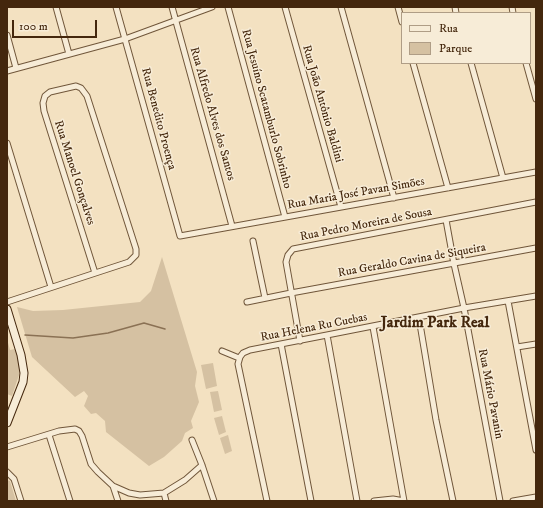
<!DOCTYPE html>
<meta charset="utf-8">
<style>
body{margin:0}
#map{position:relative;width:543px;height:508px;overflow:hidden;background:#f3e1c1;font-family:"IM FELL DW Pica",serif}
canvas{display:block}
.frame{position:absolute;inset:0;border:8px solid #44270d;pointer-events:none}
.legend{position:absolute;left:401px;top:12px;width:130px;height:52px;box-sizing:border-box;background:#f7ecd7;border:1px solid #af9d86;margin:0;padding:5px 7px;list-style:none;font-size:12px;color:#44270d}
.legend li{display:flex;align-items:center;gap:8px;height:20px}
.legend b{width:20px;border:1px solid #af9d86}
.scale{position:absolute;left:12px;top:20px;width:85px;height:18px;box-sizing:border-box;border:2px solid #44270d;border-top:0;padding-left:5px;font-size:12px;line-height:14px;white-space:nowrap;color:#44270d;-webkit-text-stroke:3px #f7ecd7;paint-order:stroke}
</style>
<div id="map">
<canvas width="543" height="508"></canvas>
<div class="frame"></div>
<ul class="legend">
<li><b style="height:5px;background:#f7ecd7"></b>Rua</li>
<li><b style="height:11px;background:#d5c1a2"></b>Parque</li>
</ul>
<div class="scale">100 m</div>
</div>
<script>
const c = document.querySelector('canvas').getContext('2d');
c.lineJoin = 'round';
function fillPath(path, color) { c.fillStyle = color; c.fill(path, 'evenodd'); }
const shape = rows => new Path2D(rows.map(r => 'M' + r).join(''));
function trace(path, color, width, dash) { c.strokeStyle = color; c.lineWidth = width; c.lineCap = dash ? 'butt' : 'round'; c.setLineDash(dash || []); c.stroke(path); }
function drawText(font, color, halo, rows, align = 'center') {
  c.font = font + ' "IM FELL DW Pica",serif'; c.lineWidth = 3; c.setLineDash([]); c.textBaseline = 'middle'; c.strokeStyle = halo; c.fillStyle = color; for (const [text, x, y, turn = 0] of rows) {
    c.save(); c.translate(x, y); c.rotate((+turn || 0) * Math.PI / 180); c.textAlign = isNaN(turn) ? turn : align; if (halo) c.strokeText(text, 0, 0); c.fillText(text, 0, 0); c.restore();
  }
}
fillPath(shape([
 [162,257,197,372,195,386,199,402,191,421,193,428,185,433,182,441,164,457,149,466,106,432,105,421,96,413,91,414,84,406,88,396,84,391,75,397,32,357,17,307,33,311,63,310,140,302,151,291],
 [7,339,10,350,15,349,18,358,20,372,12,396,7,394],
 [213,363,217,386,206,389,201,365],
 [218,391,222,410,214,412,210,392],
 [222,416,226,432,219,435,214,418],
 [228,435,232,451,225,454,220,438],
 [7,480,10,481,16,501,7,501]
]), '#d5c1a2');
trace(shape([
 [25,335,73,338,108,333,144,323,165,329]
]), '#8a7154', 1.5);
const street = shape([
 [56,7,69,54],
 [116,7,180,236,536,172],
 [172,7,232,226],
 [228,7,285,217],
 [285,7,341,207],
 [341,7,394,198],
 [398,7,402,22],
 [455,7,456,13],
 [512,7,513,13],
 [7,35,16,68],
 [413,63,448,188],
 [471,63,503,178],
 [526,63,536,99],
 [7,71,125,39,212,7],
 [7,143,51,287],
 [446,220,454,264,464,308,500,501],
 [253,241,265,298],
 [508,301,536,450],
 [7,302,129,262,136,255,136,249,87,96,81,88,76,86,50,92,45,96,43,103,44,111,95,273],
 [247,302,291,293,536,248],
 [419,318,436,420,453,501],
 [373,327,404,501],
 [327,335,357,501],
 [300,341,286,262,288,255,293,249,536,202],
 [281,344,311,501],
 [517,347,536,344],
 [222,351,239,358],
 [49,435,70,501],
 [192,440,202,465,214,501],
 [7,447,59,431,75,429,79,431,82,436,91,464,98,472,113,486,129,493,140,495,164,493,185,480,202,465],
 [7,472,14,479,21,501],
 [113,486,118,501],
 [164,493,166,501],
 [267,501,238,364,240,357,243,353,250,350,327,335,464,308,536,296],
 [374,501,393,499,404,501],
 [513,501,536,497]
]);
const secondary = shape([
 [7,309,21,355,24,373,23,382,7,423]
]);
trace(street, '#70563a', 7);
trace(secondary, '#44270d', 9);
trace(street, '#f7ecd7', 5);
trace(secondary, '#f7ecd7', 7);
drawText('12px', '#44270d', '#f7ecd7', [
 ["Rua João Antônio Baldini",322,104,74],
 ["Rua Jesuíno Scatamburlo Sobrinho",266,109,75],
 ["Rua Alfredo Alves dos Santos",212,114,74],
 ["Rua Benedito Proença",158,119,75],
 ["Rua Manoel Gonçalves",74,173,72],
 ["Rua Maria José Pavan Simões",356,194,-10],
 ["Rua Pedro Moreira de Sousa",366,225,-11],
 ["Rua Geraldo Cavina de Siqueira",412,261,-10],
 ["Rua Helena Ru Cuebas",314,328,-11],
 ["Rua Mário Pavanin",490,394,79]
]);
drawText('bold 16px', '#44270d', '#f7ecd7', [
 ["Jardim Park Real",435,324]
]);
</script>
